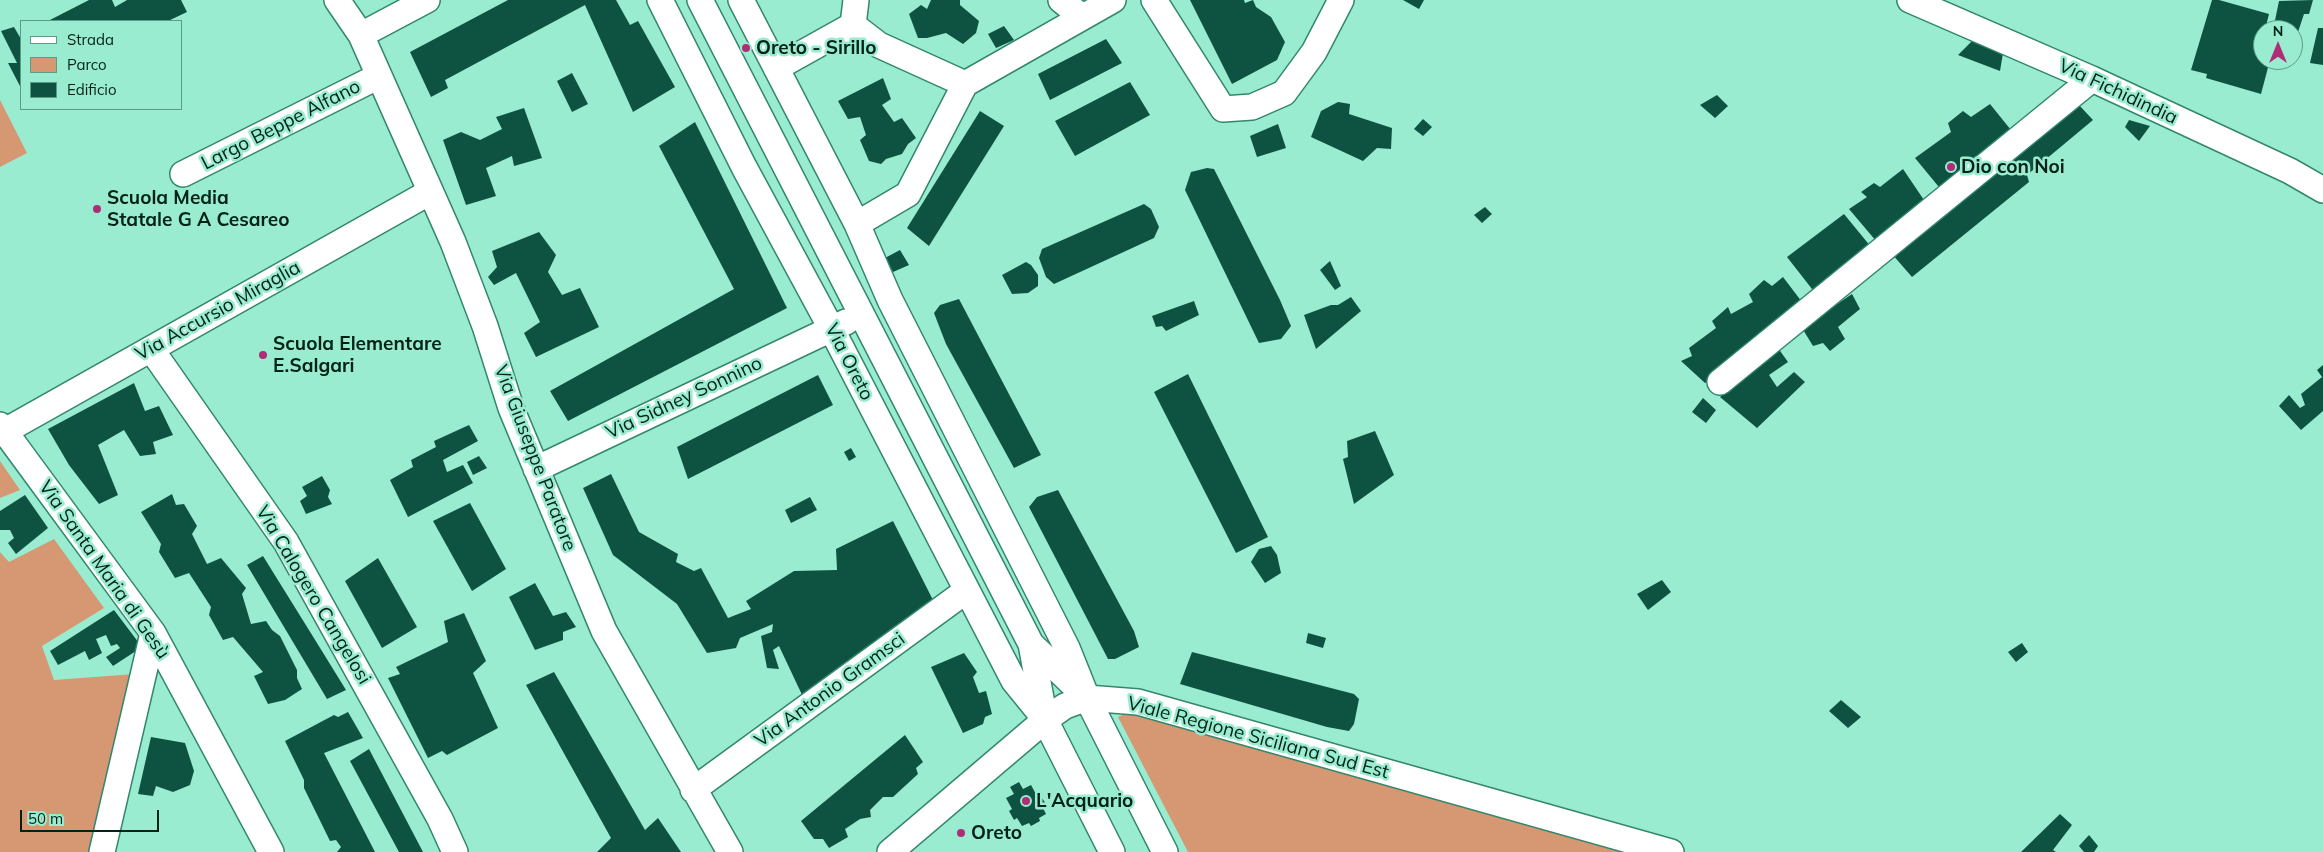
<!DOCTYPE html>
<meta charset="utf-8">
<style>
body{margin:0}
#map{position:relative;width:2323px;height:852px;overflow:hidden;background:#9aecd0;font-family:Mulish,sans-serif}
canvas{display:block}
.legend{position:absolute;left:20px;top:20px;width:162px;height:90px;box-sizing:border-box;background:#9aecd0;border:1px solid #5c9b86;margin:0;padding:6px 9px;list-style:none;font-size:15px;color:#002218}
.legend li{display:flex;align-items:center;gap:10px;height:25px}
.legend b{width:25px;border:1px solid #5c9b86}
.north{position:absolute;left:2253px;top:20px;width:50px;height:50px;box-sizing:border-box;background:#9aecd0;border:1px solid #5c9b86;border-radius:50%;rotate:0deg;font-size:14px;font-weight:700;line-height:20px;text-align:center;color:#002218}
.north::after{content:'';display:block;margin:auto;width:18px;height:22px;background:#af2c76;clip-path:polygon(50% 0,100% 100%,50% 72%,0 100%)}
.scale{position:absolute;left:20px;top:810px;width:139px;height:22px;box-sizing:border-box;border:2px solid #002218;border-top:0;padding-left:6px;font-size:15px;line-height:18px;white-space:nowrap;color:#002218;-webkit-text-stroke:4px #9aecd0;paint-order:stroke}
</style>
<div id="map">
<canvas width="2323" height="852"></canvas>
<ul class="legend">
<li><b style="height:6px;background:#fff"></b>Strada</li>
<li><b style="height:14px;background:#d69773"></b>Parco</li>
<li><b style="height:14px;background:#0e5241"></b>Edificio</li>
</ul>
<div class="north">N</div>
<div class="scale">50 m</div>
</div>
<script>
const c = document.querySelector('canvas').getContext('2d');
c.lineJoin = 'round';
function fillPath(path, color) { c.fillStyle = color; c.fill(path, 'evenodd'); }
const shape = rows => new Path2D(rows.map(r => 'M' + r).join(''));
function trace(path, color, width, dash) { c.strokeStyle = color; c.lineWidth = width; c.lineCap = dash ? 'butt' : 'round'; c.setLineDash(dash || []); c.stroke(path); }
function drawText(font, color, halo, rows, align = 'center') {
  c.font = font + ' Mulish,sans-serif'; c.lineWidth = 5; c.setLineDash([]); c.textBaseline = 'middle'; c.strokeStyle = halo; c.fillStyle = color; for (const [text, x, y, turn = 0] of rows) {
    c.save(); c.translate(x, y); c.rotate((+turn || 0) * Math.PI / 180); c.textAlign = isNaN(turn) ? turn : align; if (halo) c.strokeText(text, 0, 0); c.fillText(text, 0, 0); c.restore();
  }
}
fillPath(shape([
 [0,100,27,153,0,167],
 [0,461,20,490,0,498],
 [54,539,104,608,42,646,54,680,135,674,89,852,0,852,0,552,9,562],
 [1131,711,1628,852,1188,852,1118,717]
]), '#d69773');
fillPath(shape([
 [89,0,112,0,115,7,127,0,181,0,187,12,168,21,48,21],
 [508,0,616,0,630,25,638,21,675,87,633,112,585,5,445,80,448,88,431,97,410,52],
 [931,0,960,0,960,5,979,21,976,33,963,44,946,33,927,38,918,38,909,14,921,5,927,9],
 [1190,0,1244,0,1245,3,1253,0,1256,7,1271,17,1285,42,1277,60,1232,84],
 [1403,0,1424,0,1419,9],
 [2212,0,2219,0,2269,14,2265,30,2263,30,2263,60,2270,60,2261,94,2206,78,2207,74,2191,70],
 [2313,0,2309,14,2304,14,2296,38,2293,38,2293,30,2273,30,2279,1],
 [1004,26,1014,40,996,48,988,34],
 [14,27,21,39,21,88,8,63,17,63,1,31],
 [2318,28,2323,28,2323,65,2310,63],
 [1106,39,1122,63,1050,100,1038,74],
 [1972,41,2003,53,2000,71,1958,55],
 [572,73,588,104,572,112,557,81],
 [883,78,891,99,882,105,894,122,902,118,916,138,908,144,902,154,886,159,881,164,869,161,860,140,866,135,860,117,848,119,838,101],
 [1130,82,1150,115,1075,156,1055,121],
 [1717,95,1728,106,1715,118,1700,105],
 [1338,102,1350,104,1349,114,1392,128,1391,149,1377,148,1363,161,1311,137,1321,111],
 [1990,104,2015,135,1943,192,1915,158,1951,132,1948,123,1963,111,1971,117],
 [2079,105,2093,120,2027,175,2029,182,1912,277,1892,254],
 [524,108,542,158,514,166,512,156,486,168,496,196,466,205,443,140,461,132,480,140,502,129,496,117],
 [980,111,1004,126,929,246,907,228],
 [1423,119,1432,127,1423,136,1414,129],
 [2129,120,2150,126,2139,141,2125,127],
 [695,122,787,308,568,421,550,391,734,289,659,146],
 [1278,124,1286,148,1257,157,1250,136],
 [1207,168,1214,169,1280,300,1291,326,1281,339,1259,343,1185,190,1191,172],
 [1903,169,1926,203,1882,248,1849,209,1867,197,1861,192,1874,183,1880,187],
 [1144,204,1151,209,1159,227,1154,238,1054,284,1046,277,1039,258,1042,249],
 [1485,207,1492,214,1482,223,1474,215],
 [1844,214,1876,253,1819,298,1787,257],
 [539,232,556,255,548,272,562,295,580,288,599,327,536,357,524,333,540,322,516,273,494,285,488,277,497,267,492,251],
 [900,250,909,265,893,272,885,258],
 [1330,261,1341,286,1335,290,1320,270],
 [1026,262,1031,265,1038,275,1038,286,1028,293,1012,294,1002,275],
 [1783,277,1802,302,1705,383,1681,361,1692,356,1689,348,1716,328,1712,321,1728,307,1731,314,1753,302,1749,294,1764,280,1772,286],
 [1852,294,1860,309,1838,327,1845,339,1830,351,1823,343,1813,346,1802,328],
 [1351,297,1361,311,1316,349,1304,315,1331,305,1338,305],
 [959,299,1041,455,1014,468,946,344,934,313,940,305],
 [1194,301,1199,315,1166,331,1162,326,1156,327,1152,316],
 [1778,348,1788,362,1769,375,1777,387,1794,372,1805,382,1757,428,1720,397,1741,377],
 [2323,365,2323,411,2301,430,2279,406,2289,395,2300,408,2305,405,2301,394,2322,377,2317,370],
 [1188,374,1268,537,1236,553,1154,392],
 [818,375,833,405,688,479,677,447],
 [134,383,145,411,159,406,173,435,153,442,156,454,140,456,124,430,98,445,118,495,99,504,69,465,48,429],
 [1703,398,1716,410,1706,423,1692,412],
 [469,425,478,441,443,460,447,472,463,465,473,483,408,517,390,480,413,467,411,460,436,447,434,441],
 [1375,431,1394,475,1354,504,1343,459,1348,457,1347,441],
 [851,448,856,457,849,461,844,452],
 [479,456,487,468,473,475,467,462],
 [611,474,639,532,678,554,676,562,694,571,701,568,728,618,751,609,746,601,794,571,837,570,836,549,893,521,934,602,804,699,779,646,773,650,779,669,767,668,761,636,772,632,773,624,740,638,736,648,707,653,677,604,613,555,583,488],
 [322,476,330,490,328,497,332,504,306,514,300,501,307,496,302,487],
 [1058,490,1134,631,1139,647,1115,659,1108,659,1029,507,1037,497],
 [172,494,176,505,184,504,197,526,192,534,207,564,221,558,246,588,242,594,251,624,266,621,272,630,280,636,297,670,297,678,302,689,285,700,268,704,254,676,263,672,233,637,223,640,209,615,211,607,189,573,175,578,159,552,161,544,141,512],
 [25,495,48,528,16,554,8,543,14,538,10,530,0,530,0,511],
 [810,497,817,510,791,523,785,510],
 [470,503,506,569,472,591,433,521],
 [1271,546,1277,555,1281,573,1265,583,1251,562,1259,549],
 [263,556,317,643,346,690,327,699,247,565],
 [378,558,417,627,382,648,345,581],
 [1662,580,1671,592,1648,610,1637,594],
 [535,583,553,616,566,612,576,627,563,632,563,640,535,650,509,597],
 [114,610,142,647,113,666,106,657,120,648,117,644,111,646,106,635,96,639,102,653,89,660,85,651,58,665,50,651],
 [464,613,486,661,473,673,498,728,447,755,442,751,428,758,388,678,400,674,396,667,448,642,444,621],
 [1308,633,1326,638,1323,648,1306,643],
 [2022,643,2028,652,2016,662,2008,652],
 [1192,652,1354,694,1359,699,1354,724,1349,731,1327,727,1180,684],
 [964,653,977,672,973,677,979,693,986,691,992,714,985,717,983,724,963,733,931,667],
 [554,672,645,830,658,818,681,852,597,852,611,838,526,685],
 [1841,700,1861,717,1848,728,1829,711],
 [348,712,363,738,324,753,375,852,337,852,341,847,336,840,330,841,304,788,304,780,285,741,334,715,338,717],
 [905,735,923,762,916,768,918,774,893,797,883,797,870,810,871,817,860,819,845,829,848,837,829,848,823,839,814,839,801,821],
 [151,737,185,743,194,771,190,785,173,792,156,786,153,796,138,794],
 [369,749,423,852,399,852,350,761],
 [1019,782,1023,789,1031,785,1037,796,1040,795,1046,804,1042,806,1046,814,1039,818,1040,821,1031,826,1029,823,1022,826,1017,818,1014,820,1009,811,1012,809,1006,798,1014,794,1010,787],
 [2060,814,2072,825,2053,850,2056,852,2021,852],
 [2089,835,2098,846,2094,852,2084,852,2079,846]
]), '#0e5241');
const minor = shape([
 [337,0,361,35,453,242,485,326,511,408,604,631,730,852],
 [660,0,744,167,831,328,1014,681,1044,718],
 [700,0,1031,644,1045,720,1112,852],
 [741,0,857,224,890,300,1067,648,1087,698],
 [1061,0,1082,17],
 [1154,0,1223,109,1252,107,1284,93,1314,52,1341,0],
 [1910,0,2092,79,2290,171,2323,190],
 [853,25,856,0],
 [361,35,427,0],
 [776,68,853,25,879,45,965,84],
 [183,174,379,76],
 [857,224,908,194,965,84,1113,0],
 [151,349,286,542,440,819,455,852],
 [1720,382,2092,79],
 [0,425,153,633,271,852],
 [5,431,430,192],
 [536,469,846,322],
 [1031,644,1087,698,1165,852],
 [693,790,966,591],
 [102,852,153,633],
 [890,852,1045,720,1065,706,1087,698,1138,702,1671,852]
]);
trace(minor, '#33876e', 28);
trace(minor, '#fff', 25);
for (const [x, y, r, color] of [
 [746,48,5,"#af2c76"],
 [1951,167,5,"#af2c76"],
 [97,209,5,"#af2c76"],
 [263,355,5,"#af2c76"],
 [1026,801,5,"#af2c76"],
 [961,833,5,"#af2c76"]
]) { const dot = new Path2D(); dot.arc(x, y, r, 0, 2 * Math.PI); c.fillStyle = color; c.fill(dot); trace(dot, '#9aecd0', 2); }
drawText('bold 19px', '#002218', '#9aecd0', [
 ["Oreto - Sirillo",756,48],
 ["Dio con Noi",1961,167],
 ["Scuola Media",107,198],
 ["Statale G A Cesareo",107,220],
 ["Scuola Elementare",273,344],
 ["E.Salgari",273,366],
 ["L'Acquario",1036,801],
 ["Oreto",971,833]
], 'left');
drawText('19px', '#002218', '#9aecd0', [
 ["Via Fichidindia",2118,92,25],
 ["Largo Beppe Alfano",281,125,-27],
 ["Via Accursio Miraglia",218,311,-29],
 ["Via Oreto",849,362,63],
 ["Via Sidney Sonnino",684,398,-25],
 ["Via Giuseppe Paratore",535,458,69],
 ["Via Santa Maria di Gesù",104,570,55],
 ["Via Calogero Cangelosi",313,595,59],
 ["Via Antonio Gramsci",830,690,-36],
 ["Viale Regione Siciliana Sud Est",1258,738,15]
]);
</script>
